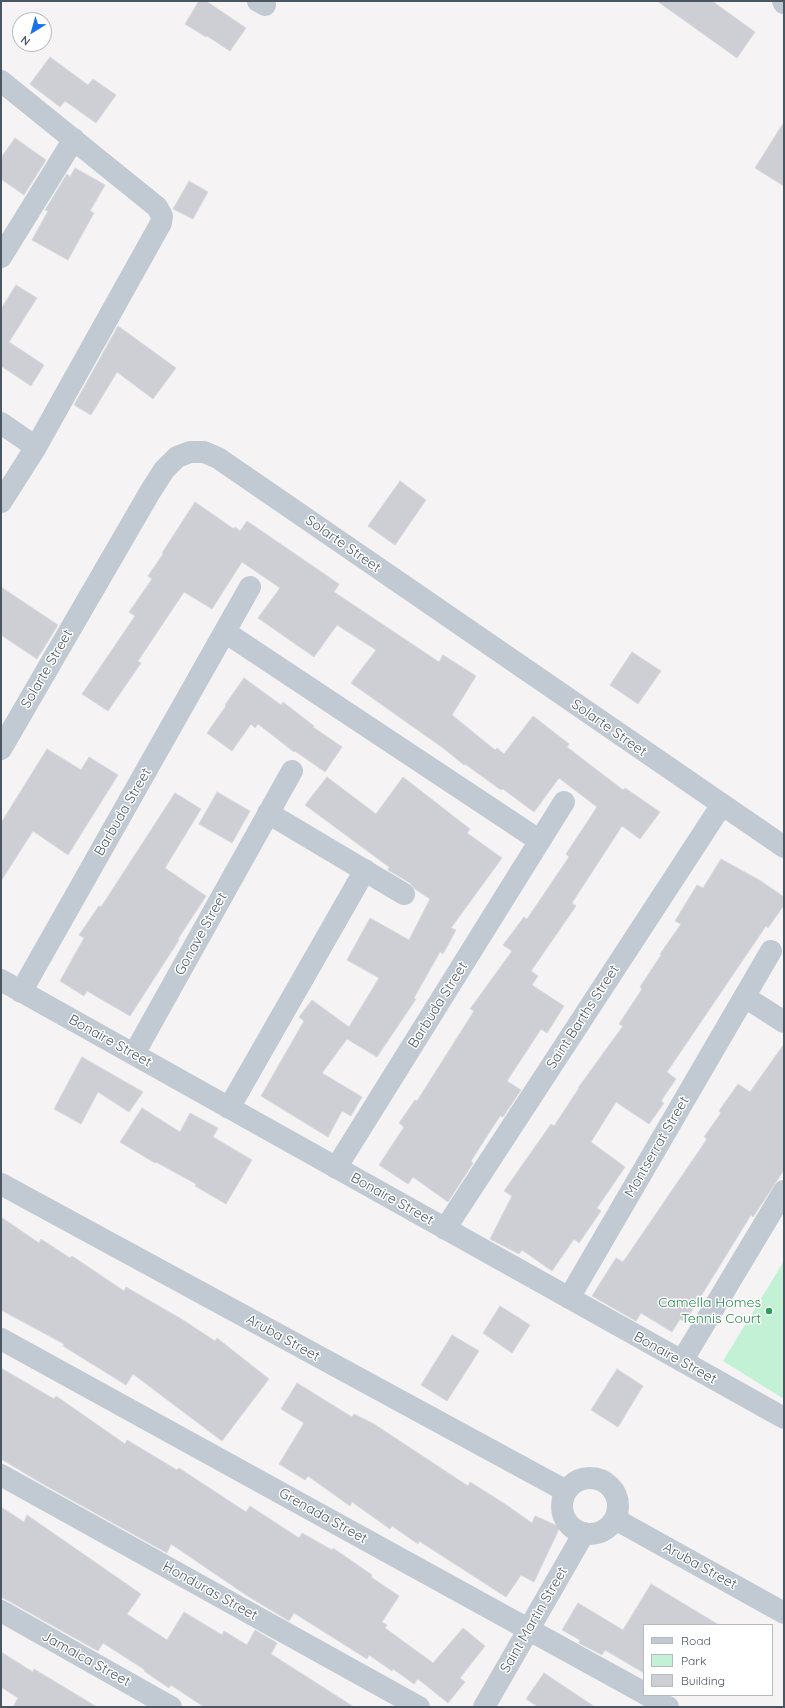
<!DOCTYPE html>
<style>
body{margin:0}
#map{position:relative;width:785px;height:1708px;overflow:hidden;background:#f5f3f3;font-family:Quicksand,sans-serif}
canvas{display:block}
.frame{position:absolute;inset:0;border:2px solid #4a5661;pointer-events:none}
.legend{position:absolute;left:643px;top:1624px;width:130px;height:72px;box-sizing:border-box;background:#fff;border:1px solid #b7bbc0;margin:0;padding:5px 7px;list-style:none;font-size:12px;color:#4a5661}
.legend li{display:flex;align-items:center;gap:8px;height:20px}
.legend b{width:20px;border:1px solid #b7bbc0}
.north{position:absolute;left:12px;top:12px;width:40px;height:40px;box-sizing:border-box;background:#fff;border:1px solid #b7bbc0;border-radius:50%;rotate:217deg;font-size:11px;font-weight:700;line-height:16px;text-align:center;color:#4a5661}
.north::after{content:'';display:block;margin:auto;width:14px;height:18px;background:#1a73e8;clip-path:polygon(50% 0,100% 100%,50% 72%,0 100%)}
</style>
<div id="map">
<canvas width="785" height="1708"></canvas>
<div class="frame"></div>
<ul class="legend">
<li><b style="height:5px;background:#c1cad2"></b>Road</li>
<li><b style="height:11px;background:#c3f1d5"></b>Park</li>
<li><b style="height:11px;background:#cdcfd5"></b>Building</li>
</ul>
<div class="north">N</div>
</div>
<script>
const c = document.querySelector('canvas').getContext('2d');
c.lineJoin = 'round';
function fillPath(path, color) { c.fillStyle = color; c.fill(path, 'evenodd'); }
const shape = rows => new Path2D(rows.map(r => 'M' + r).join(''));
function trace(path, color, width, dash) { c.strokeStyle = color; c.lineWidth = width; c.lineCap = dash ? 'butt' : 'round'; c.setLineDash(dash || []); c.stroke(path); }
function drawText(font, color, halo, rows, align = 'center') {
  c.font = font + ' Quicksand,sans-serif'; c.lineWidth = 3; c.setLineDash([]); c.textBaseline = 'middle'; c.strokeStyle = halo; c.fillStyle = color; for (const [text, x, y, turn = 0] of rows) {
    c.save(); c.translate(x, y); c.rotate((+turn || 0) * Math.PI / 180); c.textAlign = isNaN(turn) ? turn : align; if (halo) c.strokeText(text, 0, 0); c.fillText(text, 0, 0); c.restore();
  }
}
fillPath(shape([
 [784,1261,784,1399,723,1361]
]), '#c3f1d5');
const building = shape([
 [199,1,206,1,246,28,230,51,207,36,206,37,185,24,199,1],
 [657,1,712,1,755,32,737,58,657,1],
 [50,57,88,85,93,79,116,95,96,123,65,101,60,107,30,84,50,57],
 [784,122,784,186,755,168,784,122],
 [15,138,46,160,24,195,1,179,1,158,15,138],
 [75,168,105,185,90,211,94,213,68,260,32,240,48,211,45,210,67,174,70,177,75,168],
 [189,181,208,192,193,219,173,209,189,181],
 [16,285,37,298,9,342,44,365,31,386,1,366,1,309,16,285],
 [118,326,176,368,153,399,117,372,91,415,74,405,118,326],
 [400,481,426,500,395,545,368,526,400,481],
 [195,502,234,529,235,527,240,531,247,521,339,584,334,592,439,662,443,655,476,676,452,715,495,750,497,748,504,754,533,716,569,744,567,747,623,790,625,788,660,812,640,839,622,826,572,903,576,906,531,971,538,976,532,985,564,1006,547,1033,541,1029,507,1081,521,1090,503,1117,500,1116,471,1161,473,1163,448,1202,413,1177,408,1184,379,1165,404,1127,399,1123,415,1100,417,1101,474,1011,470,1009,512,951,503,945,524,917,527,919,569,857,566,854,597,807,559,778,534,812,503,789,501,790,465,764,464,765,443,748,351,683,376,650,337,625,314,657,258,618,280,588,242,562,212,609,184,592,138,661,141,663,108,711,82,694,135,616,129,612,152,579,148,576,163,554,162,553,195,502],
 [1,587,58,625,37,659,1,635,1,587],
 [632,652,661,671,638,704,610,685,632,652],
 [244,678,281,705,283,702,314,726,313,727,342,747,325,772,295,751,294,752,258,724,255,728,251,724,232,751,207,733,226,706,225,705,244,678],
 [47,749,81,770,89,757,118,775,68,855,33,831,1,881,1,823,47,749],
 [327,777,376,814,403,777,470,829,467,833,502,858,451,928,456,930,443,954,440,952,414,998,416,999,377,1057,347,1039,322,1073,362,1097,351,1116,342,1111,328,1137,261,1096,304,1021,299,1017,312,1000,349,1027,379,978,347,960,370,918,409,940,430,899,415,889,410,883,388,870,389,867,305,805,327,777],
 [217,792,250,811,232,843,199,824,217,792],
 [175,793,201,809,165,868,206,896,178,939,179,940,130,1016,87,991,84,996,60,981,84,938,79,935,99,906,101,907,175,793],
 [721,859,761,881,784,897,784,905,768,928,766,926,667,1072,676,1079,661,1101,664,1103,649,1124,616,1102,591,1142,625,1167,597,1208,601,1211,579,1243,574,1239,552,1271,522,1250,519,1254,490,1239,512,1196,504,1191,551,1124,554,1126,579,1088,578,1088,623,1026,619,1024,642,989,640,987,661,955,660,954,681,924,675,921,697,885,703,888,721,859],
 [784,1044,784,1170,753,1217,751,1215,685,1322,680,1319,672,1332,641,1313,636,1321,592,1296,616,1258,623,1262,707,1139,704,1137,721,1113,719,1111,738,1084,750,1092,784,1044],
 [82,1057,143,1092,129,1112,98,1092,81,1124,54,1109,82,1057],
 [142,1108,180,1132,190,1113,218,1128,213,1137,252,1160,226,1204,195,1186,196,1184,156,1162,155,1163,120,1142,142,1108],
 [1,1217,39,1243,41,1239,70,1258,72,1256,124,1291,126,1287,183,1320,215,1341,217,1338,269,1379,222,1441,133,1374,126,1385,63,1346,64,1344,1,1310,1,1217],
 [500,1306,530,1325,512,1353,483,1333,500,1306],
 [452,1335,479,1351,447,1401,421,1385,452,1335],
 [1,1368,54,1399,56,1396,125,1444,127,1440,177,1470,179,1468,246,1512,250,1506,299,1538,302,1533,332,1550,333,1548,372,1575,371,1577,399,1596,382,1622,387,1625,385,1628,433,1663,463,1628,485,1646,460,1678,465,1682,448,1703,418,1679,414,1684,393,1669,392,1671,369,1655,367,1659,294,1613,289,1621,246,1595,171,1544,167,1553,43,1484,1,1459,1,1368],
 [617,1369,643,1386,618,1427,591,1410,617,1369],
 [297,1383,352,1417,354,1414,374,1424,468,1486,470,1482,505,1504,532,1523,535,1516,560,1527,534,1582,521,1575,506,1597,419,1541,418,1544,392,1526,390,1529,352,1502,350,1506,308,1476,305,1480,279,1464,304,1423,281,1409,297,1383],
 [1,1507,24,1522,27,1515,141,1594,127,1614,167,1640,184,1612,222,1635,224,1631,247,1645,255,1630,277,1643,271,1654,354,1707,204,1707,171,1685,169,1688,144,1671,145,1670,103,1643,98,1651,5,1599,1,1597,1,1507],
 [651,1584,719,1625,644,1625,644,1673,605,1650,602,1655,579,1643,580,1640,562,1630,578,1603,623,1630,651,1584],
 [1,1652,33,1672,34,1669,97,1707,13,1707,18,1698,1,1687,1,1652],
 [544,1673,595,1707,538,1707,526,1699,544,1673]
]);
fillPath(building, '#cdcfd5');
trace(building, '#d7d9de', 1);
trace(shape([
 [258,1,265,5],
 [783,1,784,3],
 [1,81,157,207,162,216,161,223,36,447],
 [1,257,74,139],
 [1,423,36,447,1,502],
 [225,632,540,841],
 [1,749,150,492,164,470,177,457,190,452,204,452,218,458,784,847],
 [268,813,404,894],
 [1,980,784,1418],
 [21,992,250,587],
 [745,997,784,1022],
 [134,1054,292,771],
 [229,1108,365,870],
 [336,1168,564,802],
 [1,1184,566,1491],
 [445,1229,721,806],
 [569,1298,771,951],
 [1,1339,644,1693],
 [682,1361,784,1191],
 [1,1475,419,1707],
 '562 1506a28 28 0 1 1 56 0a28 28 0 1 1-56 0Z',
 [615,1519,784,1613],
 [1,1611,171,1707],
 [647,1695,668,1707],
 [484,1707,584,1533]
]), '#c1cad2', 22);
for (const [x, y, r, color] of [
 [769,1311,4,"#2e9e5b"]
]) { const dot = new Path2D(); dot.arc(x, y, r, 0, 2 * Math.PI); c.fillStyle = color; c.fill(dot); trace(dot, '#fff', 1.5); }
drawText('14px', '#4a5661', '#fff', [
 ["Solarte Street",343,544,35],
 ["Solarte Street",47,669,-60],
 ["Solarte Street",609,728,35],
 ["Barbuda Street",123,812,-60],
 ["Gonave Street",201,934,-61],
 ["Barbuda Street",438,1005,-58],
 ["Saint Barths Street",583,1017,-57],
 ["Bonaire Street",110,1041,29],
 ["Montserrat Street",657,1147,-60],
 ["Bonaire Street",392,1199,29],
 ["Aruba Street",283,1338,29],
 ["Bonaire Street",675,1358,29],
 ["Grenada Street",323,1516,29],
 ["Aruba Street",700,1566,29],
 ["Honduras Street",210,1591,29],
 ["Saint Martin Street",534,1620,-60],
 ["Jamaica Street",86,1659,29]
]);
drawText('14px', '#27864d', '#fff', [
 ["Camella Homes",761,1303],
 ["Tennis Court",761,1319]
], 'right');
</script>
